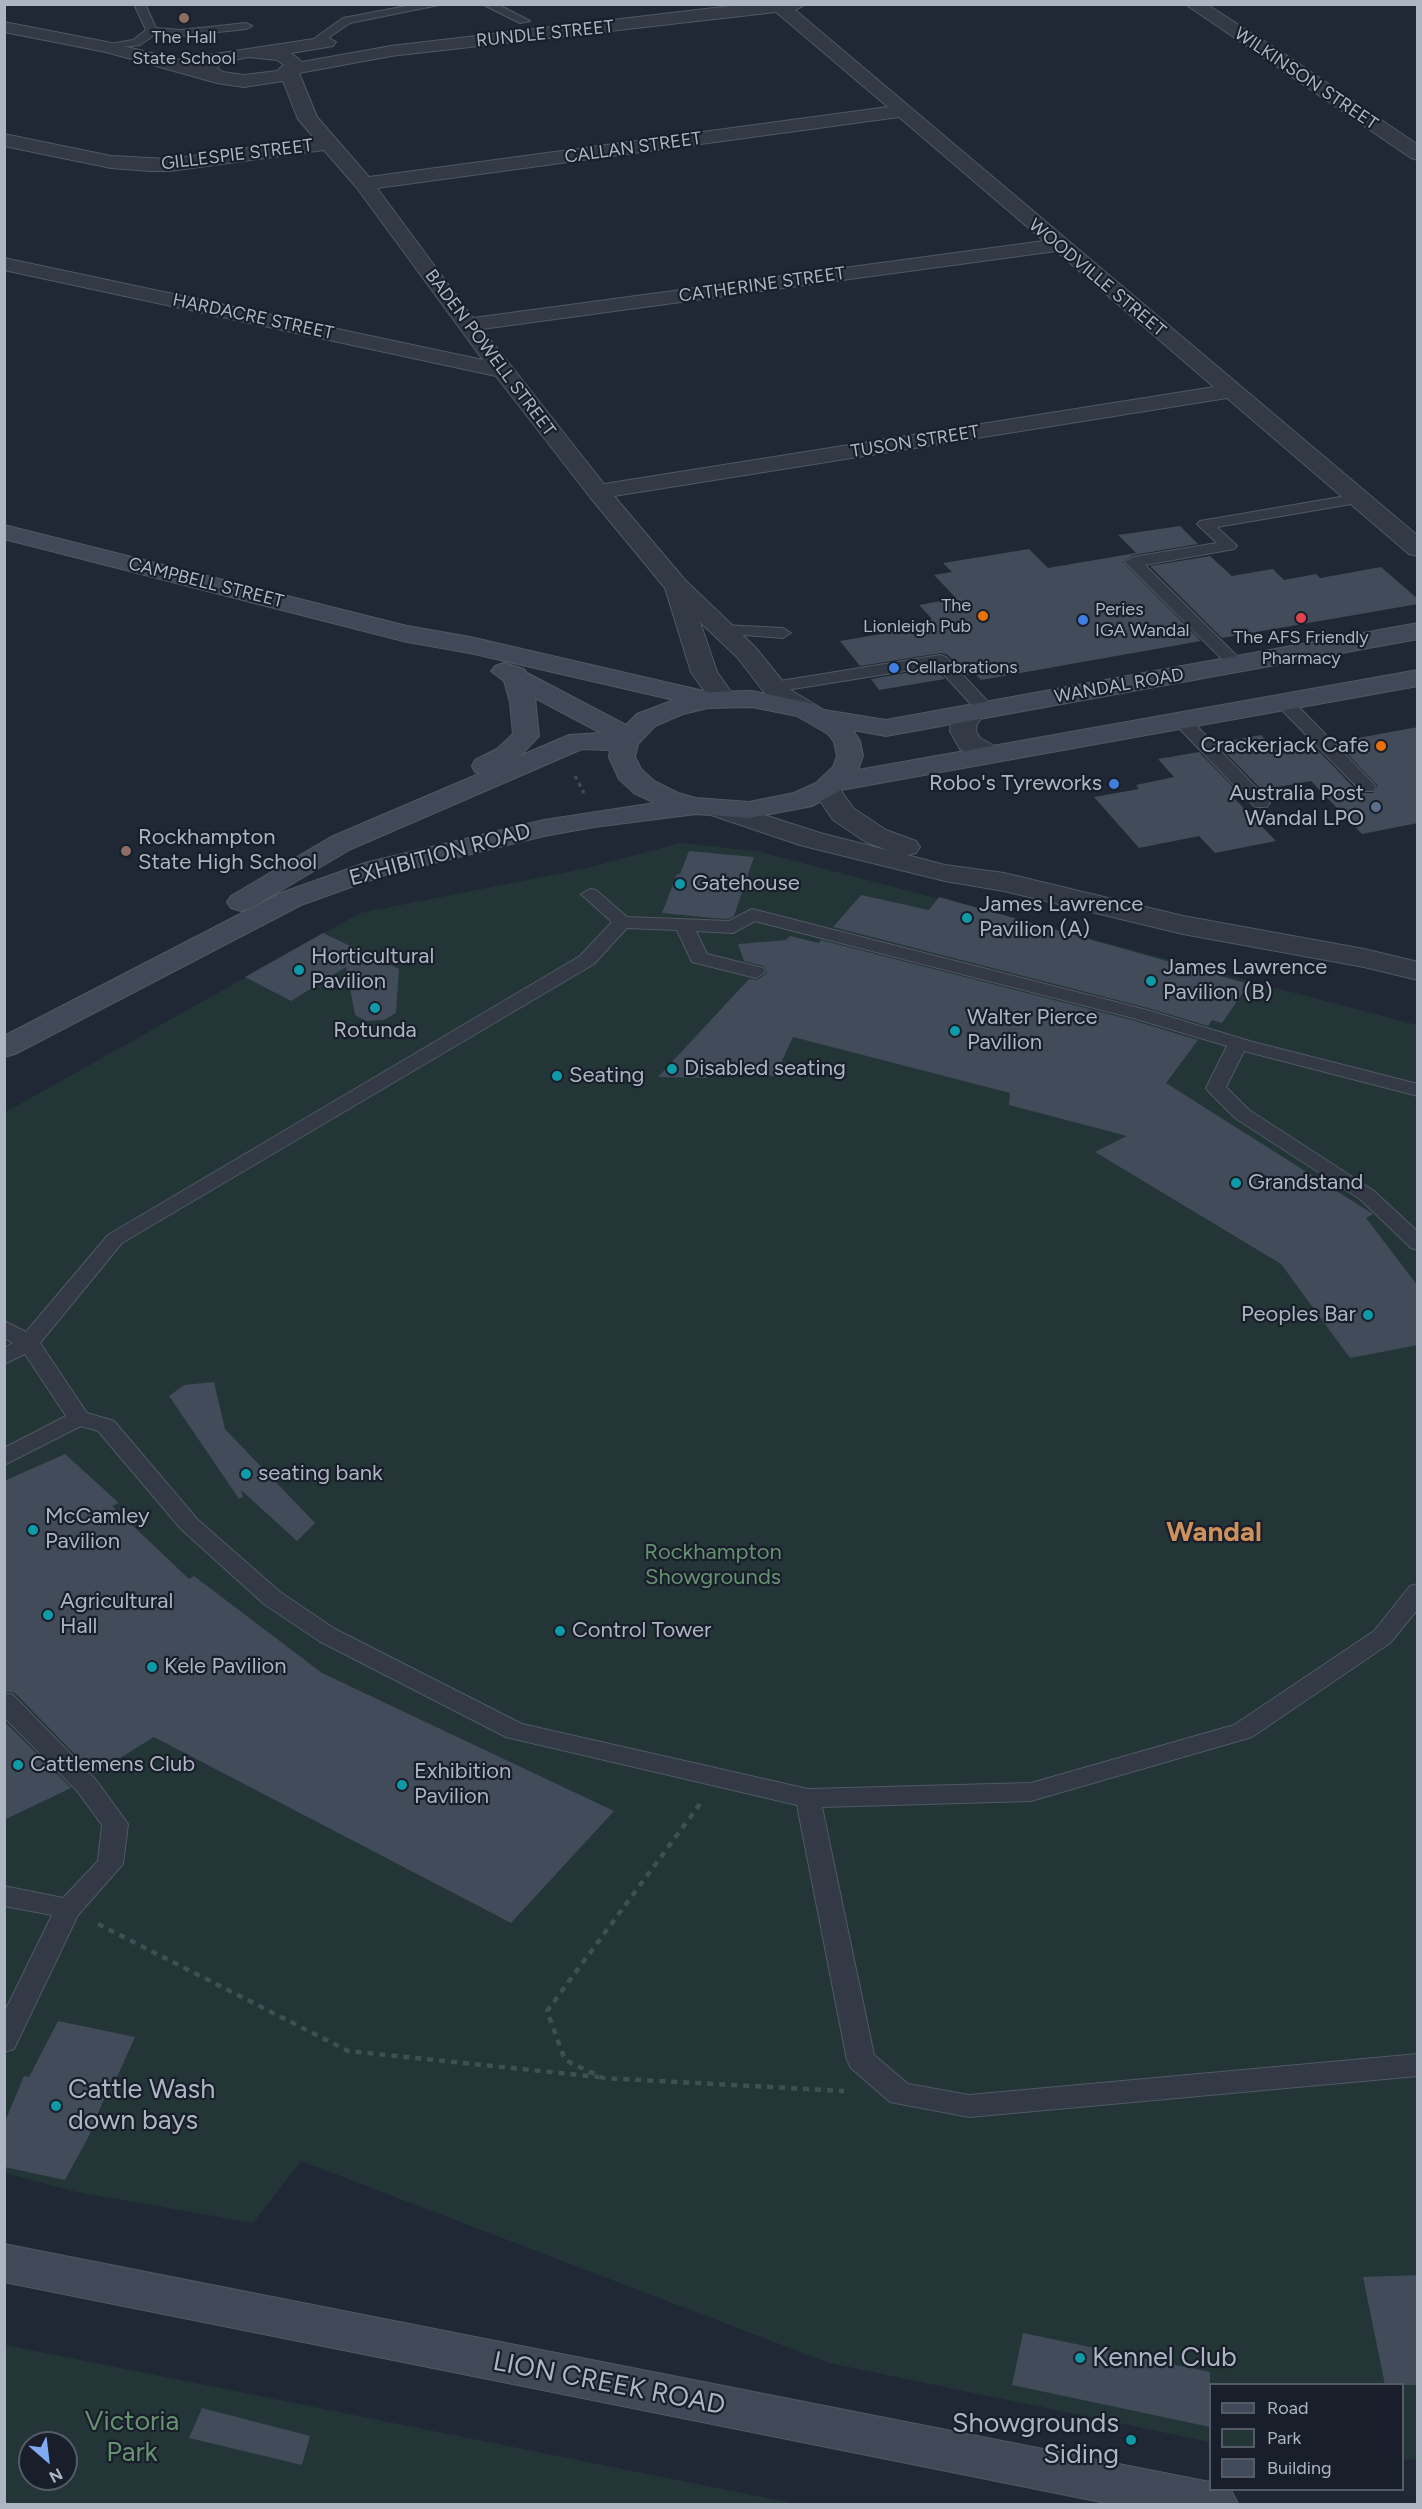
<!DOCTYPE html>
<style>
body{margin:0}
#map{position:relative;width:1422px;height:2509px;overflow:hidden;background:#202835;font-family:Figtree,sans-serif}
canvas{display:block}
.frame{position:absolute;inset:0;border:6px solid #adb5c3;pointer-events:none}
.legend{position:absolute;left:1209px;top:2383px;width:195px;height:108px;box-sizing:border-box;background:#191f2a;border:2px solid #545b67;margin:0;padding:8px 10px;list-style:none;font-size:18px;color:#adb5c3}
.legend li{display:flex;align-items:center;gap:12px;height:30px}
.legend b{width:30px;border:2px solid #545b67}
.north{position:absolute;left:18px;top:2431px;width:60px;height:60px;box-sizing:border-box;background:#191f2a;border:2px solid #545b67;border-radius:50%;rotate:152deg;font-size:16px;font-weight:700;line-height:24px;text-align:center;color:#adb5c3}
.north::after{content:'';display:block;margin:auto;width:21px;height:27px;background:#81aaf4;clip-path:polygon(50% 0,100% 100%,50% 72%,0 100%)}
</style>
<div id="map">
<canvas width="1422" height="2509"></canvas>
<div class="frame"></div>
<ul class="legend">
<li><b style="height:8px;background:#414958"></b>Road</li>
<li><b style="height:16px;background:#233537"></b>Park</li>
<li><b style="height:16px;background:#414b5a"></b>Building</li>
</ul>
<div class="north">N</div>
</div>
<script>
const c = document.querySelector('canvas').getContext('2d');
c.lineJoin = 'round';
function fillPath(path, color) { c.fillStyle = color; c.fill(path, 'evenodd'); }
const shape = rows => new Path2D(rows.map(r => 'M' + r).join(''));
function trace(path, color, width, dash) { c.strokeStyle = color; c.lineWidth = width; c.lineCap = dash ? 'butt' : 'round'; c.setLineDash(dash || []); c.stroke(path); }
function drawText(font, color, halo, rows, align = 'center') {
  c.font = font + ' Figtree,sans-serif'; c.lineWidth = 4.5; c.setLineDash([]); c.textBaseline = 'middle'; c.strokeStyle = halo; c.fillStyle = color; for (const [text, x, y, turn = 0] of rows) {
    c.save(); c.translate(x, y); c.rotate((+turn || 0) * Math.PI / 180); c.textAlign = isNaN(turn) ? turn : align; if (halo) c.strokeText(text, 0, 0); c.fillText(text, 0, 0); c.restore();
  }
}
fillPath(shape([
 [680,843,757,851,1417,1025,1417,2460,1403,2459,1402,2384,1210,2384,1210,2442,829,2363,301,2161,253,2223,77,2192,5,2173,4,1113,360,913,587,868],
 [5,2345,797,2504,5,2504],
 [30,2443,66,2443,66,2479,30,2479]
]), '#233537');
fillPath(shape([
 [1180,526,1198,544,1133,555,1123,562,1201,641,981,680,975,674,966,675,948,655,941,653,860,666,840,641,934,625,929,620,932,619,919,605,956,598,934,575,952,572,943,563,1029,549,1048,568,1136,553,1118,535],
 [1210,556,1232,576,1273,569,1284,580,1316,574,1320,578,1381,567,1418,599,1418,604,1222,638,1150,566],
 [935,668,945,679,879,690,871,679],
 [1418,727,1418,823,1362,834,1311,781,1262,790,1216,743,1261,735,1278,752,1314,746,1359,793,1373,793,1378,786,1336,742],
 [1199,752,1240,794,1232,796,1276,841,1215,853,1199,836,1139,848,1094,797,1139,789,1136,785,1174,777,1158,759],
 [689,851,754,857,734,916,728,919,713,918,662,913,677,874,680,874],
 [861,895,929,910,939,897,1249,984,1222,1023,1212,1020,1208,1026,1148,1008,833,927],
 [323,933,399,969,396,1013,384,1020,366,1021,355,1015,346,967,291,1001,245,977],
 [790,936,819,943,821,940,1132,1020,1198,1040,1166,1083,1373,1214,1366,1218,1418,1286,1418,1345,1350,1358,1281,1264,1095,1152,1127,1136,1009,1105,1010,1093,793,1037,775,1076,707,1072,706,1078,658,1077,749,979,757,980,767,973,764,966,744,961,738,944,786,940],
 [214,1382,225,1429,315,1523,297,1541,241,1490,243,1497,239,1499,169,1396,184,1385],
 [65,1454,119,1503,112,1506,189,1579,194,1576,322,1673,614,1811,511,1923,154,1737,94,1774,15,1693,4,1691,4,1481],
 [4,1721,71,1788,4,1820],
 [58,2021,135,2037,117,2077,113,2076,90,2134,65,2180,4,2167,4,2124,24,2076,29,2077],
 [1418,2275,1418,2385,1385,2385,1363,2277],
 [1023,2333,1210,2372,1210,2427,1012,2385],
 [202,2408,310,2436,302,2465,189,2438]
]), '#414b5a');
const lane = shape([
 [134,4,145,4,156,28,181,30,246,23,252,26,246,29,181,36,154,35,140,45,103,49,103,45,133,40,146,30,134,4],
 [417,4,444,4,350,23,318,45,308,43,343,18,417,4],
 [482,4,497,4,530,21,520,23,482,4],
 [1358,494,1366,499,1363,502,1217,527,1234,543,1237,546,1234,549,1145,565,1242,661,1244,664,1242,667,1230,667,1125,562,1133,557,1217,543,1200,527,1197,524,1200,521,1358,494],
 [723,625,783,628,791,633,783,638,717,633,715,630,723,625],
 [940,655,946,657,992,706,994,710,992,714,980,714,936,666,774,692,766,687,774,682,940,655],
 [1283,696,1289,697,1373,783,1376,787,1373,791,1361,791,1277,705,1275,701,1283,696],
 [1180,714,1186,715,1267,799,1270,803,1267,807,1255,807,1174,723,1172,719,1180,714],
 [590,889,596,890,627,917,729,921,752,909,1147,1010,1253,1042,1418,1084,1418,1096,1244,1051,1226,1087,1249,1110,1374,1191,1418,1232,1418,1250,1411,1248,1360,1199,1235,1118,1209,1092,1206,1088,1227,1046,1133,1018,755,921,733,933,696,931,707,954,763,968,765,972,756,978,692,962,677,930,627,928,594,964,122,1243,40,1343,87,1413,114,1421,197,1519,280,1592,335,1629,522,1724,808,1789,1031,1783,1234,1725,1374,1631,1410,1586,1418,1584,1418,1609,1390,1643,1252,1737,1031,1801,822,1807,874,2055,908,2084,969,2095,1418,2054,1418,2076,969,2117,890,2102,851,2068,847,2060,797,1805,506,1737,319,1641,264,1604,181,1529,98,1431,81,1426,4,1465,4,1448,66,1416,25,1354,4,1364,4,1348,13,1343,4,1338,4,1321,26,1332,108,1235,580,956,612,922,581,894,590,889],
 [4,1693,13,1695,96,1780,128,1824,123,1864,78,1915,14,2049,4,2052,4,2013,52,1915,4,1906,4,1886,63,1898,98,1861,102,1825,78,1792,4,1717,4,1693]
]);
const street = shape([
 [748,4,806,4,795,10,1418,536,1418,556,1409,554,1227,398,614,496,685,580,755,647,789,689,814,704,818,710,814,716,805,718,796,716,771,701,737,657,700,622,717,672,736,699,732,705,723,707,714,705,691,672,665,588,590,497,496,376,4,270,4,258,483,360,357,188,324,150,170,171,150,171,111,168,4,146,4,134,111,156,170,159,315,139,298,119,283,81,244,87,217,83,106,52,4,32,4,22,107,42,200,65,209,55,215,54,327,37,336,42,333,46,291,53,302,62,391,46,748,4],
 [776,12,888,107,369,177,317,117,299,73,391,56,776,12],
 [248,57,277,60,284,65,277,71,244,75,223,72,217,68,221,63,248,57],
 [899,117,1044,241,473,318,377,188,899,117],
 [1056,251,1214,387,604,484,482,329,1056,251],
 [1185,4,1206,4,1286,55,1418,145,1418,160,1411,158,1185,4],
 [972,705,981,707,985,713,977,724,976,731,980,738,998,748,1002,754,998,760,989,762,980,760,960,749,950,731,951,723,963,707,972,705],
 [826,781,836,783,853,808,886,830,916,841,920,847,916,853,907,855,945,865,1004,873,1183,916,1364,949,1418,962,1418,980,1364,967,1183,934,1004,891,945,881,800,845,711,815,707,809,711,803,721,801,820,833,890,851,866,842,833,820,812,789,816,783,826,781]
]);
const secondary = shape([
 [4,525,407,626,470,637,708,692,752,691,814,704,824,710,886,720,1418,623,1418,639,886,736,853,730,860,741,863,756,858,770,1418,670,1418,686,841,790,812,806,749,818,696,814,594,827,544,836,385,875,301,905,15,1054,4,1057,4,1036,281,893,365,863,544,820,655,803,634,793,619,779,609,757,610,750,582,749,351,849,251,908,241,911,231,908,227,902,231,896,331,837,481,773,475,772,472,766,475,760,497,749,513,734,510,702,504,681,491,671,495,666,504,663,524,669,527,673,626,725,637,714,674,700,470,653,407,642,4,539,4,525],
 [535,698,601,733,569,735,520,756,539,736,535,698],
 [752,707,797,716,828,734,834,742,837,756,833,767,816,783,794,793,749,802,696,798,678,793,654,781,641,769,635,757,638,744,655,726,683,714,708,708,752,707],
 [4,2244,1210,2482,1210,2490,1231,2490,1238,2504,1111,2504,4,2282,4,2244]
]);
trace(lane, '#505864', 2);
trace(street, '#505864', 2);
trace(secondary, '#505864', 2);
trace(shape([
 [575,776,584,793]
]), '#3f5053', 3, [4, 4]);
trace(shape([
 [700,1804,547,2011,565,2060,603,2078,844,2091],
 [98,1924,348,2051,599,2077]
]), '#3f5053', 4.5, [6, 6]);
fillPath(lane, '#333a46');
fillPath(street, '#333a46');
fillPath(secondary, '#414958');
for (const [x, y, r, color] of [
 [184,18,6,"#8d6e63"],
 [983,616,6,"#e8710a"],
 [1301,618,6,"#e0444e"],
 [1083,620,6,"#3f7fe0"],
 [894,668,6,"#3f7fe0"],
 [1381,746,6,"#e8710a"],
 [1114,784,6,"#3f7fe0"],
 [1376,807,6,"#5c6f8a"],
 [126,851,6,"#8d6e63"],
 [680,884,6,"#0f9aa8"],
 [967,918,6,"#0f9aa8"],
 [299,970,6,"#0f9aa8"],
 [1151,981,6,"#0f9aa8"],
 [375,1008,6,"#0f9aa8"],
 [955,1031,6,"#0f9aa8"],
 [672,1069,6,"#0f9aa8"],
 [557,1076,6,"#0f9aa8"],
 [1236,1183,6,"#0f9aa8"],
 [1368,1315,6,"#0f9aa8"],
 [246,1474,6,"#0f9aa8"],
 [33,1530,6,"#0f9aa8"],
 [48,1615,6,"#0f9aa8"],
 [560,1631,6,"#0f9aa8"],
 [152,1667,6,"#0f9aa8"],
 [18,1765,6,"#0f9aa8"],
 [402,1785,6,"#0f9aa8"],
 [56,2106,6,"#0f9aa8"],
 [1080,2358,6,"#0f9aa8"],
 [1131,2440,6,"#0f9aa8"]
]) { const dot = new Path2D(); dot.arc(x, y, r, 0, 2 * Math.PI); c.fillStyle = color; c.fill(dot); trace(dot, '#191f2a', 2); }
drawText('18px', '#adb5c3', '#191f2a', [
 ["RUNDLE STREET",545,34,-6],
 ["WILKINSON STREET",1306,79,34],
 ["CALLAN STREET",633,148,-8],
 ["GILLESPIE STREET",237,155,-7],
 ["WOODVILLE STREET",1097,278,40],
 ["CATHERINE STREET",762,285,-8],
 ["HARDACRE STREET",253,317,12],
 ["BADEN POWELL STREET",490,353,53],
 ["TUSON STREET",915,442,-9],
 ["CAMPBELL STREET",206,583,14],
 ["WANDAL ROAD",1119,686,-10]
]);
drawText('18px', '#adb5c3', '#191f2a', [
 ["The Hall",184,38],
 ["State School",184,59],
 ["The",971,606,"right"],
 ["Lionleigh Pub",971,627,"right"],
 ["Peries",1095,610,"left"],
 ["IGA Wandal",1095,631,"left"],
 ["The AFS Friendly",1301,638],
 ["Pharmacy",1301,659],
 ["Cellarbrations",906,668,"left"]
]);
drawText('22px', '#adb5c3', '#191f2a', [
 ["Crackerjack Cafe",1369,746,"right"],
 ["Robo's Tyreworks",1102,784,"right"],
 ["Australia Post",1364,794,"right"],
 ["Wandal LPO",1364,819,"right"],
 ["Rockhampton",138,838],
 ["State High School",138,863],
 ["Gatehouse",692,884],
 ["James Lawrence",979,905],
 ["Pavilion (A)",979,930],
 ["Horticultural",311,957],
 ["Pavilion",311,982],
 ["James Lawrence",1163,968],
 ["Pavilion (B)",1163,993],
 ["Walter Pierce",967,1018],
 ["Pavilion",967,1043],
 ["Rotunda",375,1031,"center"],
 ["Disabled seating",684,1069],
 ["Seating",569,1076],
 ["Grandstand",1248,1183],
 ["Peoples Bar",1356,1315,"right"],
 ["seating bank",258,1474],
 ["McCamley",45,1517],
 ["Pavilion",45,1542],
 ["Agricultural",60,1602],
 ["Hall",60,1627],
 ["Control Tower",572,1631],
 ["Kele Pavilion",164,1667],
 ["Cattlemens Club",30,1765],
 ["Exhibition",414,1772],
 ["Pavilion",414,1797]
], 'left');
drawText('22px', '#adb5c3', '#191f2a', [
 ["EXHIBITION ROAD",440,855,-15]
]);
drawText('22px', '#669271', '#191f2a', [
 ["Rockhampton",713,1553],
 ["Showgrounds",713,1578]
]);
drawText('27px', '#adb5c3', '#191f2a', [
 ["Cattle Wash",68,2090],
 ["down bays",68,2121],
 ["Kennel Club",1092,2358],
 ["Showgrounds",1119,2424,"right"],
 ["Siding",1119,2455,"right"]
], 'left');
drawText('27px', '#adb5c3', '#191f2a', [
 ["LION CREEK ROAD",609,2384,11]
]);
drawText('27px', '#669271', '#191f2a', [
 ["Victoria",132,2422],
 ["Park",132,2453]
]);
drawText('bold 28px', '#ce915c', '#191f2a', [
 ["Wandal",1214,1533]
]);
</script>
